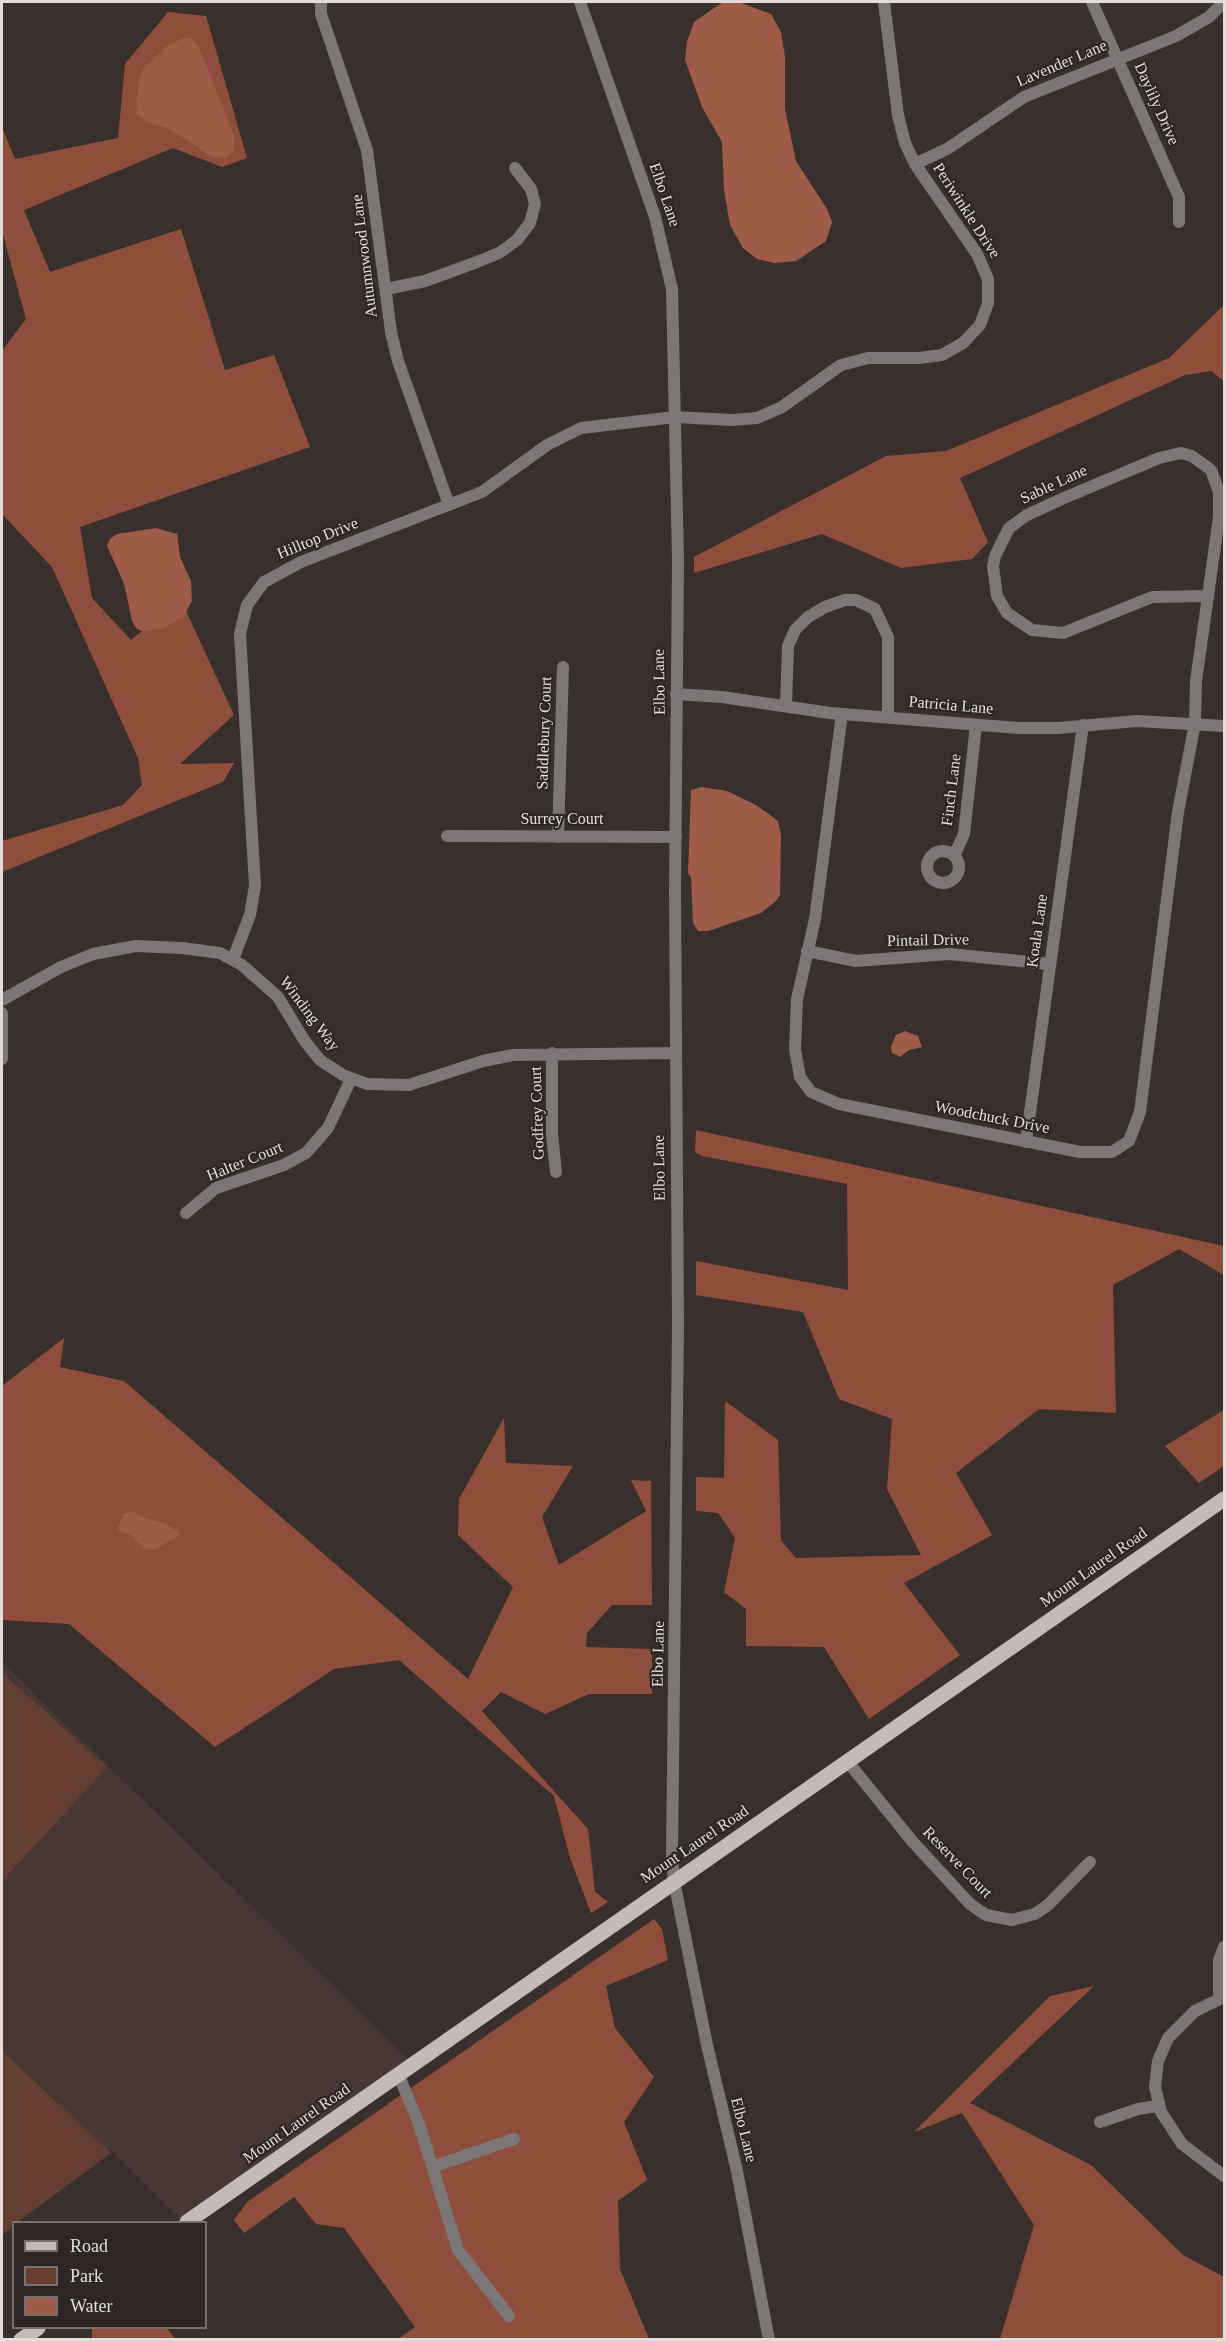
<!DOCTYPE html>
<style>
body{margin:0}
#map{position:relative;width:1226px;height:2341px;overflow:hidden;background:#39302e;font-family:Georgia,serif}
canvas{display:block}
.frame{position:absolute;inset:0;border:3px solid #e2dddb;pointer-events:none}
.legend{position:absolute;left:12px;top:2221px;width:195px;height:108px;box-sizing:border-box;background:#2e2624;border:2px solid #766f6d;margin:0;padding:8px 10px;list-style:none;font-size:18px;color:#e2dddb}
.legend li{display:flex;align-items:center;gap:12px;height:30px}
.legend b{width:30px;border:2px solid #766f6d}
</style>
<div id="map">
<canvas width="1226" height="2341"></canvas>
<div class="frame"></div>
<ul class="legend">
<li><b style="height:8px;background:#c4bbb8"></b>Road</li>
<li><b style="height:16px;background:#653e33"></b>Park</li>
<li><b style="height:16px;background:#9d5b48"></b>Water</li>
</ul>
</div>
<script>
const c = document.querySelector('canvas').getContext('2d');
c.lineJoin = 'round';
function fillPath(path, color) { c.fillStyle = color; c.fill(path, 'evenodd'); }
const shape = rows => new Path2D(rows.map(r => 'M' + r).join(''));
function trace(path, color, width, dash) { c.strokeStyle = color; c.lineWidth = width; c.lineCap = dash ? 'butt' : 'round'; c.setLineDash(dash || []); c.stroke(path); }
function drawText(font, color, halo, rows, align = 'center') {
  c.font = font + ' Georgia,serif'; c.lineWidth = 4.5; c.setLineDash([]); c.textBaseline = 'middle'; c.strokeStyle = halo; c.fillStyle = color; for (const [text, x, y, turn = 0] of rows) {
    c.save(); c.translate(x, y); c.rotate((+turn || 0) * Math.PI / 180); c.textAlign = isNaN(turn) ? turn : align; if (halo) c.strokeText(text, 0, 0); c.fillText(text, 0, 0); c.restore();
  }
}
fillPath(shape([
 [2,1662,414,2065,183,2222,111,2150,2,2230]
]), '#483834');
fillPath(shape([
 [2,1673,107,1767,2,1881],
 [2,2051,111,2153,18,2222,14,2222,13,2226,2,2235]
]), '#653e33');
fillPath(shape([
 [168,12,206,16,247,158,222,167,173,148,24,210,50,272,181,229,225,370,274,355,310,447,80,527,92,598,131,640,142,631,108,543,177,534,187,613,234,715,180,764,234,763,223,782,2,872,2,841,123,805,142,785,138,758,52,567,2,514,2,351,26,319,2,231,2,127,15,159,118,138,125,64],
 [1224,305,1224,381,1211,371,1185,375,960,478,988,542,972,559,901,568,822,534,694,573,694,557,886,456,946,451,1169,358],
 [696,1130,1224,1246,1224,1275,1179,1249,1113,1285,1116,1413,1039,1409,956,1473,992,1535,904,1583,960,1655,869,1719,824,1647,746,1646,746,1609,724,1592,735,1538,718,1513,696,1511,696,1477,724,1478,725,1401,778,1440,781,1541,796,1558,921,1555,887,1489,892,1419,839,1399,803,1312,696,1295,696,1261,848,1290,847,1184,702,1156,695,1152],
 [64,1338,60,1367,124,1381,468,1679,513,1587,458,1535,459,1499,504,1418,506,1463,573,1466,542,1517,559,1565,646,1511,631,1480,651,1481,652,1605,612,1605,587,1633,586,1647,652,1649,652,1694,589,1694,545,1714,501,1692,482,1711,588,1829,595,1892,608,1902,591,1913,570,1858,554,1796,399,1660,334,1669,215,1747,69,1624,2,1620,2,1386],
 [1224,1410,1224,1466,1199,1483,1165,1446],
 [654,1919,662,1929,668,1960,606,1986,615,2028,654,2077,624,2122,647,2180,618,2201,620,2269,649,2339,398,2339,415,2327,344,2228,316,2224,294,2197,244,2233,234,2220,247,2202],
 [1094,1986,970,2103,1091,2165,1183,2255,1224,2277,1224,2339,1000,2339,1034,2225,962,2113,914,2132,1050,1996],
 [92,2328,167,2328,175,2339,92,2339]
]), '#8f4e3c');
fillPath(shape([
 [723,2,739,2,771,14,781,32,785,57,785,109,796,161,827,209,832,222,826,241,796,261,774,263,757,259,743,248,730,225,724,190,722,142,702,107,685,60,687,42,694,22],
 [183,38,192,39,198,45,234,136,234,150,226,158,212,157,168,128,151,124,136,113,138,83,143,69,166,47],
 [156,528,177,534,180,557,191,581,192,601,183,617,164,628,142,631,137,629,132,621,124,583,107,546,110,539,117,534],
 [701,787,727,791,756,805,778,821,781,836,780,895,776,901,761,913,708,931,698,931,693,923,691,877,688,873,691,790],
 [905,1031,918,1036,922,1047,909,1050,900,1057,892,1053,891,1047,896,1035],
 [133,1511,145,1518,167,1524,180,1534,157,1549,146,1550,130,1535,117,1530,123,1514]
]), '#9d5b48');
trace(shape([
 [321,2,321,14,367,150,391,332,398,361,449,505],
 [580,2,655,217,672,289,678,560,675,892,678,1324,672,1856,674,1881,707,2045,737,2171,769,2340],
 [1092,2,1179,197,1179,222],
 [915,164,947,149,1024,97,1176,36,1209,17,1224,2],
 [386,289,425,281,477,262,499,253,517,240,530,223,535,204,531,189,515,168],
 [1181,453,1192,456,1211,470,1219,492,1219,517,1208,596,1152,597,1063,633,1032,630,1007,613,997,596,993,566,995,556,1009,528,1027,515,1064,498,1159,458,1181,453],
 [676,694,722,697,830,713,1018,728,1058,728,1137,721,1224,726],
 [786,705,788,646,795,630,808,617,825,607,845,600,856,600,875,609,888,637,888,717],
 [842,714,815,919,797,999,795,1049,800,1077,811,1092,839,1104,1080,1152,1112,1152,1129,1141,1140,1112,1178,812,1195,723,1196,681,1208,596],
 [447,836,676,837],
 [558,837,563,667],
 '927 867a16 16 0 1 1 32 0a16 16 0 1 1-32 0Z',
 [954,856,964,834,976,725],
 [807,951,856,961,949,954,1050,964],
 [233,959,250,915,255,886,240,634,247,605,264,582,301,562,482,492,547,445,581,428,675,417,732,420,757,418,782,407,841,365,868,358,919,358,942,355,963,343,980,325,988,303,988,279,977,254,915,164,905,143,898,115,884,2],
 [2,1000,61,967,93,954,136,946,182,948,220,953,242,965,278,997,304,1040,320,1060,343,1075,367,1084,409,1085,483,1061,513,1055,675,1053],
 [2,1013,2,1059],
 [552,1053,552,1134,556,1172],
 [1026,1142,1083,725],
 [186,1213,216,1188,284,1165,306,1153,328,1128,351,1079],
 [848,1762,912,1841,970,1904,986,1915,1012,1920,1035,1914,1048,1905,1090,1862],
 [1224,1997,1195,2011,1168,2038,1158,2061,1155,2087,1161,2112,1182,2144,1224,2176],
 [1219,1999,1219,1960,1224,1947],
 [399,2076,419,2124,458,2250,509,2316],
 [1100,2122,1138,2109,1158,2106],
 [432,2167,514,2139]
]), '#7b7776', 12);
trace(shape([
 [187,2222,1224,1499],
 [21,2340,38,2328]
]), '#c4bbb8', 15);
drawText('16px', '#e2dddb', '#2e2624', [
 ["Lavender Lane",1062,64,-23],
 ["Daylily Drive",1156,104,66],
 ["Elbo Lane",664,195,71],
 ["Periwinkle Drive",966,211,57],
 ["Autumnwood Lane",365,256,-97],
 ["Sable Lane",1054,485,-25],
 ["Hilltop Drive",318,539,-22],
 ["Elbo Lane",660,682,-91],
 ["Patricia Lane",951,706,5],
 ["Saddlebury Court",545,733,-88],
 ["Finch Lane",952,790,-83],
 ["Surrey Court",562,820],
 ["Koala Lane",1038,931,-82],
 ["Pintail Drive",928,941,-1],
 ["Winding Way",309,1014,53],
 ["Godfrey Court",538,1113,-92],
 ["Woodchuck Drive",992,1118,11],
 ["Halter Court",245,1162,-22],
 ["Elbo Lane",660,1168,-91],
 ["Mount Laurel Road",1094,1568,-35],
 ["Elbo Lane",659,1654,-89],
 ["Mount Laurel Road",695,1845,-34],
 ["Reserve Court",957,1863,46],
 ["Mount Laurel Road",297,2124,-35],
 ["Elbo Lane",743,2130,76]
]);
</script>
